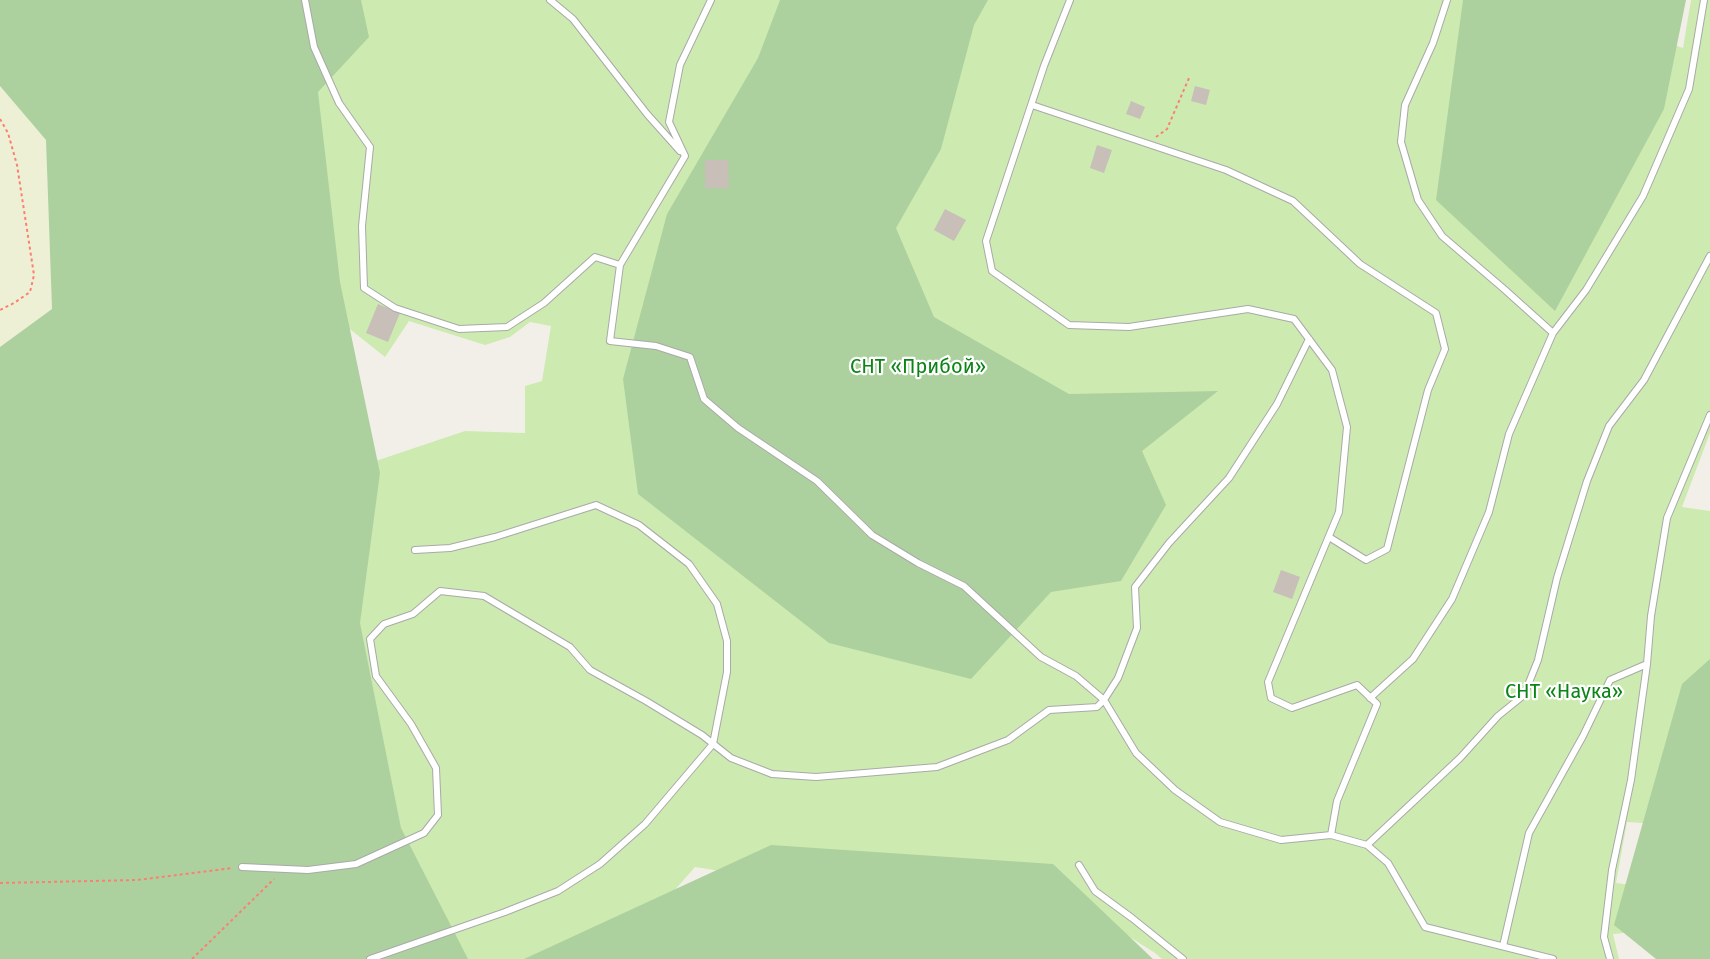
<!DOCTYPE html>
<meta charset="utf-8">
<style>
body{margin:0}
canvas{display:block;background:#f2efe9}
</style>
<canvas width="1710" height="959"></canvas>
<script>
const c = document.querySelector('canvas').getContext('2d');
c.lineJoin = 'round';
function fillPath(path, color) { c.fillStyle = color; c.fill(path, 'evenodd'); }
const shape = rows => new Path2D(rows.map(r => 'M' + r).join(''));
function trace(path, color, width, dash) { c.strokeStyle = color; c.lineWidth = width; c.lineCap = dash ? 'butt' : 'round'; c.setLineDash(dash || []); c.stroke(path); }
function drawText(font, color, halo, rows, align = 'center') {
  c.font = font + ' "Fira Sans",sans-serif'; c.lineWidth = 4.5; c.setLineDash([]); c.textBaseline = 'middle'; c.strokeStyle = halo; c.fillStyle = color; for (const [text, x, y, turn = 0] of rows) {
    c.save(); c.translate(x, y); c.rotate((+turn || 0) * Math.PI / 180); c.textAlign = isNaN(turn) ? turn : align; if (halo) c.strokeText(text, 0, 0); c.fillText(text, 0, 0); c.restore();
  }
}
fillPath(shape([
 [0,86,46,140,52,310,0,347]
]), '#eef0d5');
fillPath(shape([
 [289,0,1576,0,1607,22,1683,48,1691,0,1710,0,1710,433,1682,507,1710,511,1710,812,1707,827,1627,822,1616,883,1671,890,1673,928,1613,934,1619,959,1162,959,1155,953,1076,903,726,872,695,867,651,917,595,959,0,959,0,800,328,477,465,431,525,433,525,386,542,381,551,326,530,322,510,337,485,345,409,321,385,357,312,299]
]), '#cdebb0');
fillPath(shape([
 [0,0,361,0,369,37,318,92,340,282,380,473,360,623,401,828,468,959,0,959,0,347,52,309,46,140,0,86],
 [780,0,988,0,974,25,941,149,896,228,934,317,1069,394,1218,391,1142,451,1166,505,1121,581,1051,592,971,679,829,643,638,494,623,379,667,214,758,58],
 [1463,0,1686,0,1664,109,1555,311,1436,200],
 [1710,659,1710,959,1656,959,1614,925,1682,684],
 [771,845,1053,864,1153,959,524,959]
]), '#add19e');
fillPath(shape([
 [1195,86,1210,90,1206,105,1191,101],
 [1131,101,1145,107,1140,119,1126,114],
 [1097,145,1112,150,1104,173,1090,168],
 [705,160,728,160,729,188,705,188],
 [945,209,966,220,954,241,934,230],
 [378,304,400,313,388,342,366,333],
 [1281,570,1300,577,1292,599,1273,592]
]), '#c7bfb8');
const service = shape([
 [305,0,314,47,339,103,370,147,362,226,364,288,395,308,459,329,507,327,544,303,595,257,620,265],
 [550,0,573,19,647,114,680,151],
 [711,0,680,65,669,122,685,156,620,265,610,341,656,346,690,357,704,399,738,428,817,481,872,535,918,563,964,586,1041,657,1076,676,1104,700,1136,753,1175,790,1220,822,1281,840,1331,835,1367,845,1388,863,1425,927,1553,959],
 [1070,0,1044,66,986,241,992,271,1069,325,1129,327,1248,309,1294,319,1332,370,1347,427,1339,512,1268,682,1271,698,1292,708,1357,685,1377,704,1337,801,1331,835],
 [1447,0,1433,43,1405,105,1401,142,1418,200,1442,236,1504,289,1553,333],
 [1032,105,1226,170,1293,201,1360,264,1436,313,1445,349,1428,390,1387,549,1366,560,1329,537],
 [1370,698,1413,659,1452,599,1489,512,1509,434,1553,333,1586,290,1643,196,1689,89,1704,0],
 [1367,845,1460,758,1498,716,1524,695,1538,660,1557,578,1587,481,1609,426,1644,380,1710,256],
 [1079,865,1095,891,1132,918,1183,959],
 [242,867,308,870,356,864,424,833,438,815,436,768,411,724,376,676,370,639,384,624,413,614,440,591,484,596,570,647,590,670,646,701,702,735,731,758,772,774,816,777,937,767,1008,740,1049,710,1097,707,1104,700,1118,678,1137,628,1135,587,1169,543,1229,478,1277,404,1309,339],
 [1503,946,1529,833,1583,736,1610,680,1647,664],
 [370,959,505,912,558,891,600,864,645,824,713,744,727,672,727,641,717,604,689,564,639,525,596,505,495,537,450,548,415,550],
 [1610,959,1604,937,1612,870,1631,780,1647,664,1651,616,1667,518,1710,415]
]);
trace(service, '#a9a9a9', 8);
trace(shape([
 [0,119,8,133,17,165,34,275,30,292,14,303,0,310],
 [1156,137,1167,129,1189,78],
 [0,883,137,880,233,868],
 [192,959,274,879]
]), '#fa8072', 2, [3, 3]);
trace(service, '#fff', 6);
drawText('20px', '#0c8416', '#fff', [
 ["СНТ «Прибой»",918,367],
 ["СНТ «Наука»",1564,692]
]);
</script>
